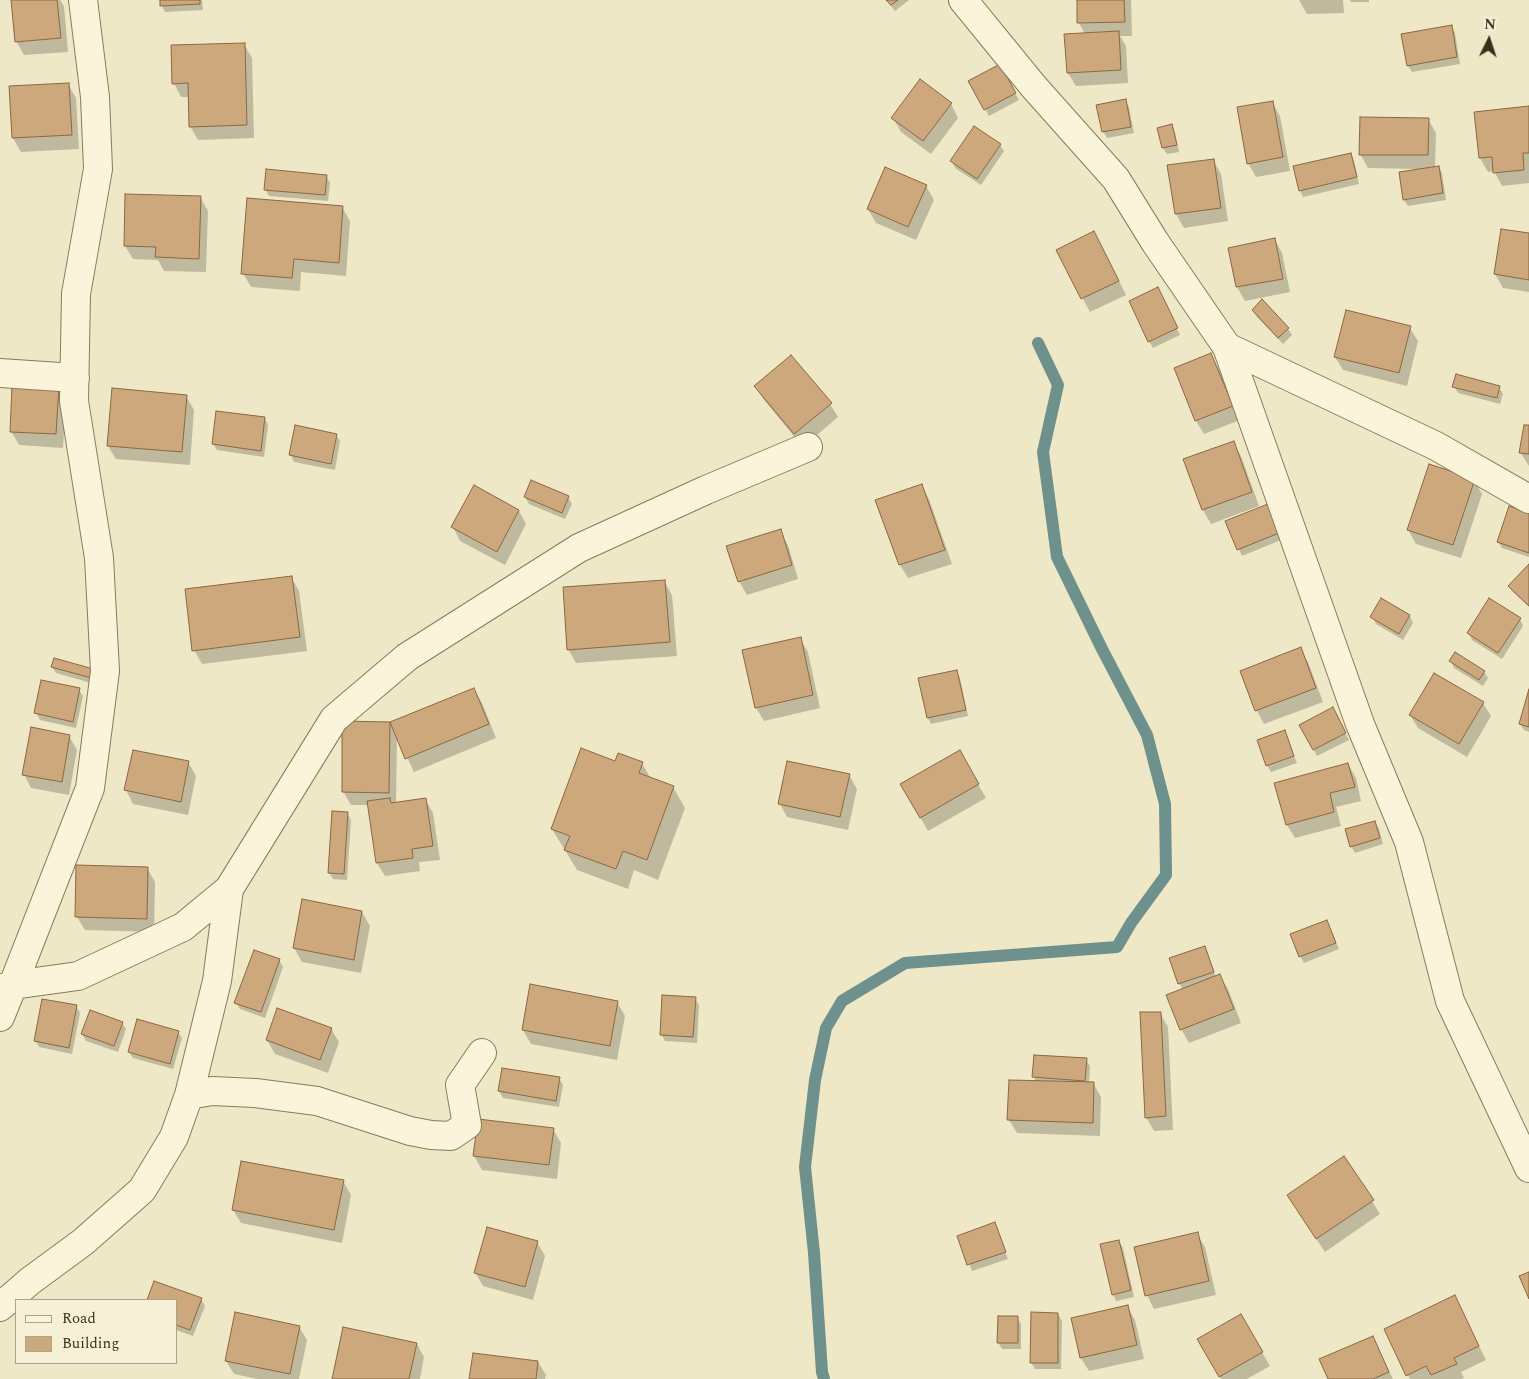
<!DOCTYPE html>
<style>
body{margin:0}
#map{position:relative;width:1529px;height:1379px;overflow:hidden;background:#efe8c6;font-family:Spectral,serif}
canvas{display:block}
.legend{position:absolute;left:15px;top:1299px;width:162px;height:65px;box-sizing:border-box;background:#f6f1d6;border:1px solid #aba48d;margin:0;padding:6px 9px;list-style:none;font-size:15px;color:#3b301f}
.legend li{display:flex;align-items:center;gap:10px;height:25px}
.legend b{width:25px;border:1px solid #aba48d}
.north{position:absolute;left:1464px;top:15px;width:50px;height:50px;-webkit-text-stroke:4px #f6f1d6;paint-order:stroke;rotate:4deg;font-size:14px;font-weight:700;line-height:20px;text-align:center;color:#3b301f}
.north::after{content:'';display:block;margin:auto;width:18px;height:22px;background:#3b301f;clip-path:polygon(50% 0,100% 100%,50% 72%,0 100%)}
</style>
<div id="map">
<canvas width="1529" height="1379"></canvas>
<ul class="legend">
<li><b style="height:6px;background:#f9f4da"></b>Road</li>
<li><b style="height:14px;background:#cda87c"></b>Building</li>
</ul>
<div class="north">N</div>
</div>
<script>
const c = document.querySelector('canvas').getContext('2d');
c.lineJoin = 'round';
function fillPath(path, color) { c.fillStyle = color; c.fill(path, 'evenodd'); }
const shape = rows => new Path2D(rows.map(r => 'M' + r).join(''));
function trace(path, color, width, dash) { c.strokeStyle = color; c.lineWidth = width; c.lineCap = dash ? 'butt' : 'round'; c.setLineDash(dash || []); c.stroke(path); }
fillPath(shape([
 [13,0,60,0,64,6,68,52,24,55,16,41],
 [161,0,202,0,203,10,165,12,162,6],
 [886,0,909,0,895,11],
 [1078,0,1131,0,1132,36,1120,36,1126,46,1128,83,1076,86,1068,73,1085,34,1079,23],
 [1299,0,1343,0,1344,13,1307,14],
 [1350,0,1369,0,1369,2,1351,2],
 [1451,26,1455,33,1460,64,1412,72,1408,66,1403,35],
 [244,44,252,58,254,138,198,140,190,126,189,97,181,97,174,83],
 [999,65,1019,100,989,116,969,81],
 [68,84,76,98,79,149,21,152,13,138,11,87],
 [1125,101,1129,107,1134,133,1107,138,1103,131],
 [1272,102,1280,116,1290,171,1256,177,1248,163],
 [951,104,958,118,931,154,901,132,893,118],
 [1529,108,1529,183,1502,186,1494,171,1488,172,1480,158],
 [1428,119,1436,133,1435,167,1439,167,1442,173,1446,200,1408,206,1404,200,1417,169,1368,168,1360,154],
 [1172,125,1175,132,1179,152,1167,154,1163,148],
 [1000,145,1004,151,981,185,955,168,952,161],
 [1350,154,1354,161,1359,184,1303,197,1300,190],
 [1213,160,1221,174,1228,221,1184,228,1176,214,1169,166],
 [326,176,330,183,328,201,269,196,265,189],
 [926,186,934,200,916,240,876,223,868,209],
 [200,197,208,211,206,272,164,271,158,260,133,259,125,246],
 [342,207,350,221,346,276,301,272,300,291,251,287,243,273],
 [1529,234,1529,292,1503,288,1495,274],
 [1275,240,1282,253,1290,292,1245,301,1237,287,1230,249],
 [1102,246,1126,295,1090,312,1057,250],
 [1161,295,1180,335,1153,348,1149,341],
 [1253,310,1288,329,1292,335,1283,344,1257,317],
 [1410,328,1418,341,1407,386,1343,370,1335,357],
 [1210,354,1218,368,1240,420,1204,434,1196,421,1175,369],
 [1454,386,1499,387,1503,394,1500,404,1458,393],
 [756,387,830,404,838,417,803,447,764,400],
 [58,389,66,402,63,448,19,445,11,431],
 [186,396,194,410,190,465,116,459,108,446],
 [265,418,268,425,264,457,217,450,213,444],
 [1529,427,1529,466,1520,452],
 [336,435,340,441,335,470,294,462,291,455],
 [1233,443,1241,456,1259,506,1211,524,1203,510,1185,460],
 [1474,480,1482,494,1461,558,1416,544,1408,530],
 [921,486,929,499,952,564,908,578,900,565],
 [525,497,568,497,572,504,565,519,529,504],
 [519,511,526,524,505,565,460,541,453,527],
 [1529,514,1529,557,1502,548,1498,542],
 [1226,522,1291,536,1242,556],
 [780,531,788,545,798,579,747,595,739,581],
 [1529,565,1529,607,1513,592,1509,586],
 [291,577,299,591,307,651,202,664,194,650],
 [664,581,672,595,677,656,576,663,568,649],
 [1382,600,1410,616,1413,623,1403,640,1376,624,1372,617],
 [1520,619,1523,626,1502,659,1472,640,1469,633],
 [800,639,808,652,820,708,764,721,756,708],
 [1300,649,1308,662,1323,702,1264,724,1257,711,1241,671],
 [1451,661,1484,672,1488,678,1483,686,1454,668],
 [52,667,97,671,98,685,56,673],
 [956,672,960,678,968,716,931,724,928,718],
 [474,689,482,703,496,738,414,772,397,736,396,804,425,799,433,813,440,860,419,862,420,871,385,876,377,863,369,805,351,805,343,791,390,723],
 [79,690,83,696,76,728,40,720,36,713],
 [1529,693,1529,732,1524,730,1520,724],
 [1483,703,1491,716,1467,757,1418,728,1410,715],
 [1332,709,1349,740,1317,756,1301,725],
 [1285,732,1297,763,1271,772,1267,765],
 [69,736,77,750,69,795,31,788,24,774],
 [959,752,986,798,928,831,902,785],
 [188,762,196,776,188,815,133,804,126,790],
 [616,762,642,763,651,779,673,787,685,808,658,880,634,870,628,889,577,870,552,829],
 [1348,764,1356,778,1361,801,1336,807,1341,826,1295,838,1287,825,1276,784],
 [849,775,857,789,848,830,787,817,780,804],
 [347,813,351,820,347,880,333,879,329,872],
 [1375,822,1379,829,1383,844,1355,853,1351,846],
 [147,868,155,882,154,932,85,930,77,917],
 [362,912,370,926,361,973,302,962,294,948],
 [1327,921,1339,949,1304,963,1300,956],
 [1205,948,1216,977,1220,976,1228,989,1241,1023,1189,1043,1181,1029,1183,990,1179,983],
 [279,960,283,967,265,1018,240,1009,236,1003],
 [695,999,699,1005,697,1043,665,1041,661,1034],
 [617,1002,625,1016,617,1060,531,1044,523,1030],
 [76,1006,80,1013,72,1054,39,1047,35,1040],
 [1160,1013,1168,1027,1173,1130,1154,1131,1146,1117],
 [122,1023,126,1029,118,1052,86,1041,82,1034],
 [331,1029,339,1042,328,1073,275,1054,267,1040],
 [178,1032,182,1038,173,1069,133,1058,129,1052],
 [1086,1060,1090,1066,1089,1083,1093,1083,1101,1097,1100,1136,1017,1133,1009,1120,1036,1082,1034,1077],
 [559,1078,563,1085,559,1107,503,1098,499,1091],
 [553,1129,561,1143,557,1179,482,1170,474,1156],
 [343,1181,351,1195,342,1243,241,1223,233,1210],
 [1288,1196,1372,1201,1380,1214,1325,1252],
 [994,1224,1008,1259,972,1271,958,1236],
 [1197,1234,1205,1247,1216,1295,1154,1309,1147,1295],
 [1119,1241,1123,1248,1134,1297,1116,1301,1113,1294],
 [537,1242,545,1256,533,1300,483,1286,475,1272],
 [155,1282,201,1299,205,1306,193,1336,176,1330,176,1300,148,1300],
 [1127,1306,1135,1320,1144,1359,1089,1371,1081,1358],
 [1462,1311,1486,1360,1461,1372,1464,1378,1461,1379,1410,1379,1386,1329],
 [1058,1314,1062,1321,1061,1369,1035,1369,1031,1362],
 [1241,1316,1270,1366,1247,1379,1221,1379,1199,1340],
 [1017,1317,1021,1324,1021,1349,1002,1349,998,1342],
 [299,1327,307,1340,299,1379,257,1379,234,1374,226,1361],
 [1373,1338,1393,1379,1329,1379],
 [417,1344,424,1357,420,1379,334,1379],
 [538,1362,546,1375,545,1379,471,1379]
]), '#0003');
trace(shape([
 [824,1379,822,1372,814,1253,805,1167,815,1080,826,1028,842,1001,905,963,1117,947,1131,923,1166,875,1165,804,1147,735,1102,649,1057,557,1043,452,1058,385,1038,343]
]), '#6e918d', 12);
const building = shape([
 [11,0,57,0,61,38,15,42,11,0],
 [160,0,200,0,200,4,160,6,160,0],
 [886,0,898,0,891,5,886,0],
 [1077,0,1124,0,1125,22,1077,23,1077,0],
 [1452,25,1457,57,1407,66,1401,34,1452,25],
 [1119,31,1121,70,1067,73,1064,34,1119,31],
 [245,43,247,125,189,127,188,83,172,84,171,45,245,43],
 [1000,64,1016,93,984,110,968,81,1000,64],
 [920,79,952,103,923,141,891,118,920,79],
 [69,83,72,135,12,138,9,86,69,83],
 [1126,99,1131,127,1102,132,1096,105,1126,99],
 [1273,101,1283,157,1247,164,1237,107,1273,101],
 [1529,106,1529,153,1523,153,1524,170,1493,173,1492,157,1479,158,1474,112,1529,106],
 [1360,117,1429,118,1428,155,1359,155,1360,117],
 [1172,124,1177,145,1162,148,1157,128,1172,124],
 [974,126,1001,144,977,179,950,161,974,126],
 [1351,153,1357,177,1299,191,1293,166,1351,153],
 [1214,159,1221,208,1175,214,1167,165,1214,159],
 [1439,166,1443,193,1403,200,1399,172,1439,166],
 [885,167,927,185,908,227,867,209,885,167],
 [266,169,327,175,325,195,264,190,266,169],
 [125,194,201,196,199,259,155,257,156,247,124,246,125,194],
 [247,198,343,206,339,263,294,259,292,278,241,274,247,198],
 [1501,229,1529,233,1529,280,1494,274,1501,229],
 [1094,231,1119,281,1081,299,1056,250,1094,231],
 [1275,238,1283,279,1236,287,1228,248,1275,238],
 [1158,287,1178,328,1148,342,1129,301,1158,287],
 [1262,299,1289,328,1278,338,1252,310,1262,299],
 [1346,310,1411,326,1399,373,1334,357,1346,310],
 [1211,353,1233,406,1195,421,1174,368,1211,353],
 [791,355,832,403,794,434,754,386,791,355],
 [1456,374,1500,386,1497,398,1452,387,1456,374],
 [12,385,59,387,56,434,10,432,12,385],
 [112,388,187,395,182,452,107,446,112,388],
 [216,411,265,417,261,451,212,444,216,411],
 [295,425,337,434,331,464,289,455,295,425],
 [1524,425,1529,425,1529,454,1519,453,1524,425],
 [1234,441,1252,492,1202,510,1183,459,1234,441],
 [1429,464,1475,479,1453,545,1407,530,1429,464],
 [531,480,569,496,562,513,524,497,531,480],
 [922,484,945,550,899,565,875,500,922,484],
 [474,485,519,510,497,552,451,527,474,485],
 [1278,500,1289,529,1237,550,1225,521,1278,500],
 [1509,506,1529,513,1529,553,1497,542,1509,506],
 [781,529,792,565,738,582,726,546,781,529],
 [1529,564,1529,606,1508,586,1529,564],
 [292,576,300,637,192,651,185,589,292,576],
 [665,580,670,642,567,650,563,587,665,580],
 [1381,598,1410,615,1399,634,1370,617,1381,598],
 [1489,598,1521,618,1498,653,1467,633,1489,598],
 [801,637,813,695,755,708,742,650,801,637],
 [1301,647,1316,688,1255,711,1240,671,1301,647],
 [1455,652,1485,671,1479,680,1449,661,1455,652],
 [54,658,97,670,95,679,51,667,54,658],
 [957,670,966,710,927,718,918,678,957,670],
 [1434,673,1484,702,1459,744,1409,715,1434,673],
 [41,680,80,688,73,722,34,713,41,680],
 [474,688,489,724,405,759,390,722,474,688],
 [1529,689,1529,727,1519,724,1529,689],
 [1333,707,1346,733,1313,750,1299,725,1333,707],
 [342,721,390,722,389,793,342,792,342,721],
 [31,727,70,735,62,782,22,775,31,727],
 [1285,730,1294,756,1266,766,1257,740,1285,730],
 [581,748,615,761,618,753,643,762,639,773,674,786,647,860,623,851,616,869,564,850,570,836,551,829,581,748],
 [133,750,189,761,181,802,124,790,133,750],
 [960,750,979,784,920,818,900,784,960,750],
 [787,761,850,774,840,817,778,804,787,761],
 [1348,763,1355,787,1330,793,1334,812,1286,825,1274,783,1348,763],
 [390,798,391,803,426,798,433,846,412,849,413,858,376,863,367,801,390,798],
 [332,811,348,812,344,874,328,873,332,811],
 [1375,821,1380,838,1350,847,1345,829,1375,821],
 [76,865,148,867,147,919,75,917,76,865],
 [302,899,362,911,354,960,293,948,302,899],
 [1327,920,1336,943,1299,957,1290,934,1327,920],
 [1205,946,1214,972,1178,984,1169,958,1205,946],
 [254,950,280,959,261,1012,234,1003,254,950],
 [1220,974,1234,1009,1180,1030,1166,995,1220,974],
 [530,984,618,1001,610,1046,522,1030,530,984],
 [662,995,696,997,693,1037,660,1035,662,995],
 [42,999,77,1005,69,1048,34,1041,42,999],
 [277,1008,332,1028,320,1060,266,1040,277,1008],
 [90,1010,123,1022,114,1046,81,1034,90,1010],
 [1140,1012,1161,1012,1166,1116,1145,1118,1140,1012],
 [137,1019,179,1031,170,1064,128,1052,137,1019],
 [1034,1055,1087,1058,1085,1081,1032,1077,1034,1055],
 [502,1068,560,1077,556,1101,498,1091,502,1068],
 [1009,1080,1094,1082,1093,1123,1007,1120,1009,1080],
 [478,1119,554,1128,549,1165,473,1156,478,1119],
 [1344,1156,1374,1200,1316,1239,1287,1195,1344,1156],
 [241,1161,344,1180,334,1230,232,1210,241,1161],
 [995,1222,1006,1252,967,1265,957,1236,995,1222],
 [487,1227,538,1241,525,1287,474,1273,487,1227],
 [1198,1232,1209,1281,1145,1296,1134,1247,1198,1232],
 [1119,1240,1131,1290,1112,1295,1100,1244,1119,1240],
 [1529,1272,1529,1299,1519,1276,1529,1272],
 [154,1281,202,1298,190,1330,176,1325,176,1300,147,1300,154,1281],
 [1455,1295,1479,1346,1454,1358,1457,1364,1431,1375,1426,1366,1406,1376,1384,1329,1455,1295],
 [1128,1305,1137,1345,1080,1358,1071,1318,1128,1305],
 [235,1312,300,1326,290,1374,225,1361,235,1312],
 [1031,1312,1058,1313,1058,1363,1030,1363,1031,1312],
 [1241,1314,1263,1352,1219,1377,1197,1339,1241,1314],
 [998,1316,1018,1316,1018,1343,997,1343,998,1316],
 [343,1327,417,1343,409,1379,332,1379,343,1327],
 [1373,1336,1389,1372,1373,1379,1328,1379,1319,1359,1373,1336],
 [473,1353,538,1361,536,1379,469,1379,473,1353]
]);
fillPath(building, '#cda87c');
trace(building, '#8a6741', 1);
const minor = shape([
 [963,0,1034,87,1116,179,1155,242,1227,347,1436,446,1529,499],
 [1227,347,1360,724,1409,842,1450,1001,1529,1168],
 [0,373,75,378],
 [0,989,13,985,90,788,105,671,99,558,74,401,76,294,98,169,95,97,83,0],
 [0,1017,13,985,78,976,183,927,229,889,334,719,407,657,579,548,706,490,808,447],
 [189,1095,217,981,229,889],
 [0,1307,30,1281,83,1242,142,1190,174,1137,189,1095,212,1091,255,1093,317,1101,410,1131,431,1135,451,1136,467,1125,460,1085,482,1053]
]);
trace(minor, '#8b7a5b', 30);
trace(minor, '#f9f4da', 28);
</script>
